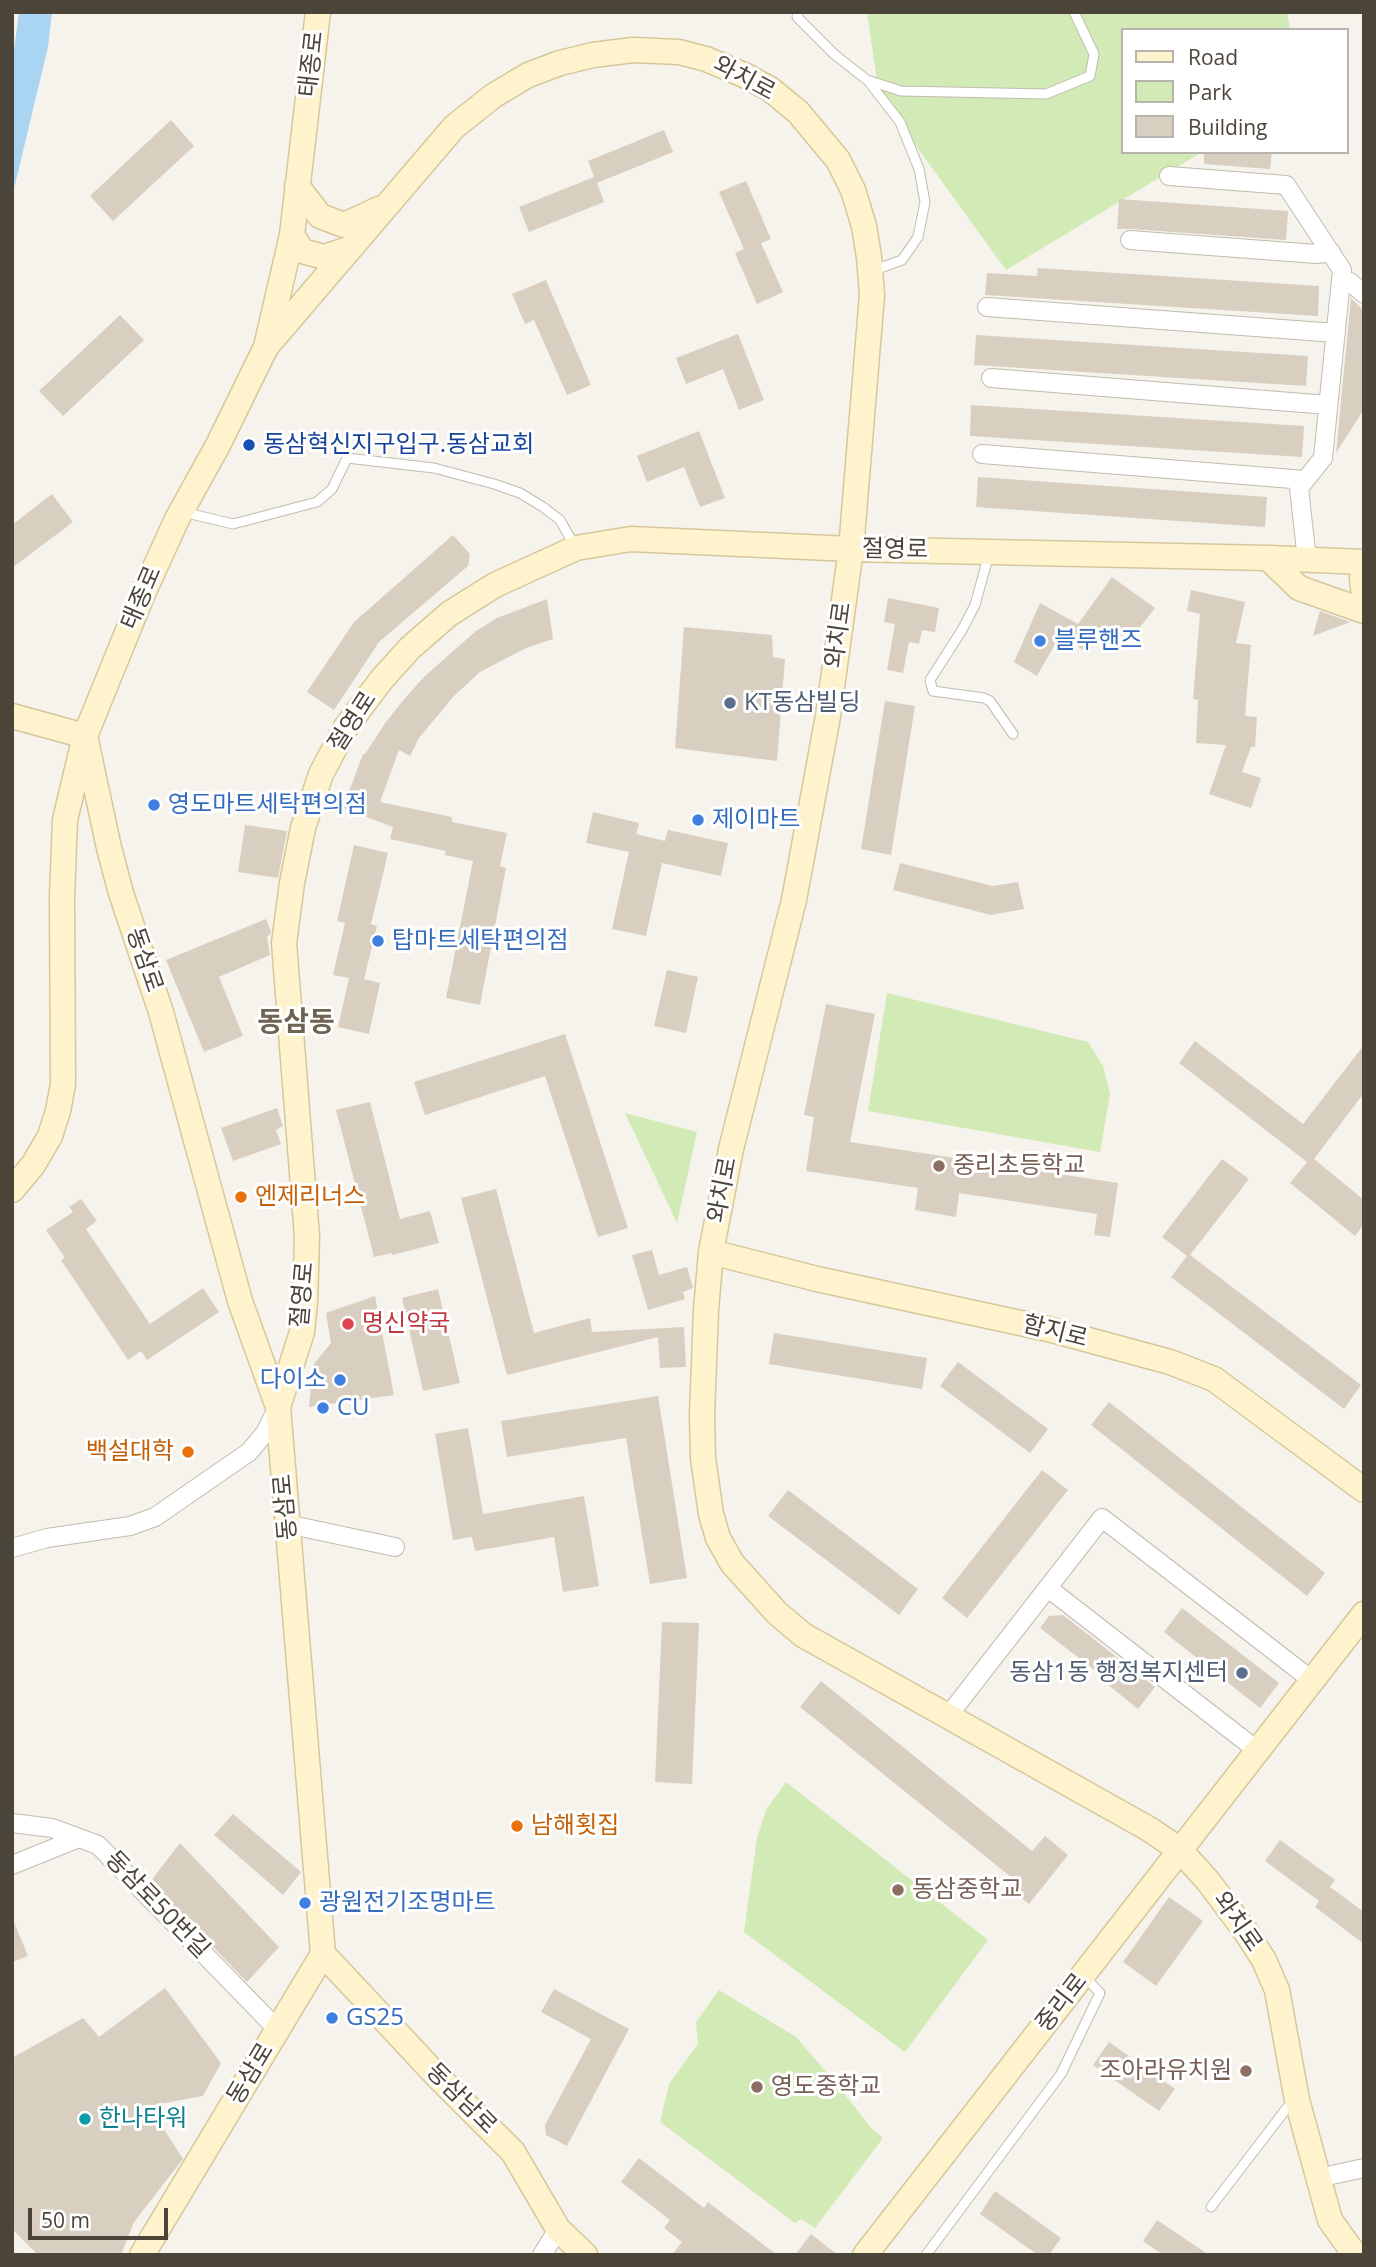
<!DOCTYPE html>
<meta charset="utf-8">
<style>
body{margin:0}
#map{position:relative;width:1376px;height:2267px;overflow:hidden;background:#f6f3ec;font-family:"Open Sans",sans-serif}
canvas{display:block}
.frame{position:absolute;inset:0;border:14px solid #4b4439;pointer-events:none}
.legend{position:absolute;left:1121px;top:28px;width:228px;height:126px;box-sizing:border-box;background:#fff;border:2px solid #b7b4b0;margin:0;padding:9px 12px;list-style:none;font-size:21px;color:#4b4439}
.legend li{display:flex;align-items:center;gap:14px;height:35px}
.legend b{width:35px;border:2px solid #b7b4b0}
.scale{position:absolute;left:28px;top:2208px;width:140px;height:32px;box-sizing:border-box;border:4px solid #4b4439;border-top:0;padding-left:9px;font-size:21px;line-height:24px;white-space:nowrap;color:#4b4439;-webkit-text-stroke:5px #fff;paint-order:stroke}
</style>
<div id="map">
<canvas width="1376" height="2267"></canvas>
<div class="frame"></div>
<ul class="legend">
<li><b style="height:9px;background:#fff3cd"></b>Road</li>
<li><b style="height:19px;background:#d2eab5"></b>Park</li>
<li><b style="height:19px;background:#d8cfc1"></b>Building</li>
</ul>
<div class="scale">50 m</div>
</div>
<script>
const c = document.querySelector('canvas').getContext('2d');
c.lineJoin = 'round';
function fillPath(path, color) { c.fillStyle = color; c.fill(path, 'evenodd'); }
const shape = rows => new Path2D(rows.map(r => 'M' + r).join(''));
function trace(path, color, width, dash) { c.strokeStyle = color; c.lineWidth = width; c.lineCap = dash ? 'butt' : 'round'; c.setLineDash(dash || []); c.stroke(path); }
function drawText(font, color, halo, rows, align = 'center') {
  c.font = font + ' "Open Sans","Noto Sans KR",sans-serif'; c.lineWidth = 6; c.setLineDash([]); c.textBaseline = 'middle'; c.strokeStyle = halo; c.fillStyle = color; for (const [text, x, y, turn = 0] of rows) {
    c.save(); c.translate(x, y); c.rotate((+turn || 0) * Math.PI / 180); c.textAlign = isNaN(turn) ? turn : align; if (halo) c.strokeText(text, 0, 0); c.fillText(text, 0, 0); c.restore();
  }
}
fillPath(shape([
 [867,12,1287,12,1290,30,1122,30,1122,152,1202,152,1006,270,879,95],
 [887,993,1088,1042,1103,1066,1110,1094,1100,1152,868,1111],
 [625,1113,697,1132,677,1223],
 [786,1782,988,1940,905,2052,744,1932,757,1838,766,1810],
 [719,1990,796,2037,835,2082,873,2130,883,2138,815,2228,801,2219,795,2223,660,2122,669,2084,698,2044,696,2022]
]), '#d2eab5');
fillPath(shape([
 [19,12,52,12,48,47,12,197,12,64]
]), '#a9d4f2');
fillPath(shape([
 [171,120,194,146,113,221,90,196],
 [664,130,673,152,597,183,604,202,529,232,519,207,594,177,588,161],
 [1204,152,1272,152,1270,169,1204,164],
 [746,181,771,239,761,243,783,292,757,304,735,253,744,249,719,192],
 [1119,199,1288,211,1286,240,1131,229,1117,229],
 [1038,268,1319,286,1318,316,985,295,987,273,1037,276],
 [546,280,591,385,567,395,534,320,525,324,512,294],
 [1351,298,1364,311,1364,409,1336,453],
 [120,315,144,340,63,416,39,391],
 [738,334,764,400,739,410,723,369,686,384,676,358],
 [976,335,1308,356,1306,386,974,365],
 [971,405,1304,426,1302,457,970,436],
 [699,431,725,498,700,507,684,467,647,482,637,456],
 [978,477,1267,497,1265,527,976,507],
 [52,494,73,522,12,568,12,525],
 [453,535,470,554,468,566,379,642,334,710,307,692,354,622],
 [1112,577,1155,608,1138,630,1083,650,1061,634,1037,676,1014,662,1040,603,1078,624],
 [1191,590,1245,602,1236,643,1251,645,1245,716,1257,717,1255,747,1251,747,1242,772,1261,778,1251,808,1209,794,1226,745,1196,743,1198,700,1193,699,1200,614,1187,611],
 [888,598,939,608,935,632,922,630,919,644,909,642,903,673,887,670,895,624,884,622],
 [547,599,553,639,526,648,480,672,453,697,419,738,410,756,399,750,380,802,452,817,452,822,507,833,500,866,506,868,480,1005,446,998,473,861,445,855,446,851,390,839,393,827,343,808,363,754,365,754,386,722,406,697,425,676,476,631,497,618],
 [1320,611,1350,622,1313,636],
 [684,627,772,635,773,657,785,659,777,761,675,748],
 [885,701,915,706,891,855,861,849],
 [593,812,639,823,636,834,665,841,668,830,728,843,721,876,662,863,646,936,612,929,629,852,586,843],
 [245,825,287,831,278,878,238,872],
 [354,845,388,853,371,924,377,926,364,979,380,983,369,1034,338,1027,349,978,333,975,345,923,337,921],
 [900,863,993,886,1018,882,1024,909,991,915,893,890],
 [266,919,271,931,270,935,267,936,270,955,219,977,243,1036,204,1052,166,960],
 [667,970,698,977,686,1033,654,1026],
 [826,1004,875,1014,850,1142,1118,1183,1110,1237,1094,1235,1097,1214,959,1193,956,1217,915,1210,918,1188,806,1171,814,1117,804,1115],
 [565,1034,628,1228,598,1237,545,1076,425,1115,414,1082],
 [1195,1041,1303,1124,1364,1045,1364,1093,1314,1159,1364,1200,1364,1224,1355,1236,1290,1183,1307,1162,1179,1063],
 [370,1102,400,1219,430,1211,439,1243,392,1255,392,1253,374,1257,336,1110],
 [277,1108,283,1126,276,1130,281,1144,233,1161,221,1128],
 [1222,1159,1249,1179,1190,1255,1361,1385,1344,1409,1171,1277,1187,1256,1162,1237],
 [496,1189,534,1333,590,1318,592,1332,684,1327,686,1367,660,1368,658,1337,507,1375,461,1198],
 [81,1199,97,1221,86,1229,150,1324,203,1288,219,1312,147,1360,141,1351,128,1360,61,1260,65,1258,46,1230,73,1212,69,1207],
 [652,1250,659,1275,687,1267,693,1288,683,1292,685,1299,648,1310,632,1255],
 [438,1289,460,1383,423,1391,402,1298],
 [375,1296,394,1395,309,1407,313,1365,331,1343,326,1313],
 [774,1333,927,1358,922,1389,769,1364],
 [958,1362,1048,1429,1030,1453,940,1386],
 [658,1396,687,1578,650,1584,626,1438,507,1457,501,1421],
 [1109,1402,1325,1573,1307,1596,1091,1425],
 [468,1428,483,1514,584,1496,599,1586,563,1592,554,1537,475,1551,472,1537,453,1540,435,1434],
 [1042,1470,1068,1490,967,1618,942,1598],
 [788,1490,918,1589,899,1615,768,1516],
 [1182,1608,1279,1683,1260,1708,1164,1632],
 [1063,1615,1155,1687,1138,1709,1107,1684,1109,1681,1040,1628,1049,1616],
 [662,1622,699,1623,692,1784,655,1782],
 [821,1681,1032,1851,1045,1836,1068,1855,1029,1904,1005,1885,1011,1877,800,1707],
 [233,1814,301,1872,283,1895,214,1835],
 [1280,1840,1335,1880,1330,1887,1364,1912,1364,1944,1315,1907,1319,1901,1265,1861],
 [180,1843,279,1947,247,1982,150,1882],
 [1169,1897,1203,1921,1156,1986,1123,1962],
 [12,1917,28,1956,12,1962],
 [165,1988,221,2063,203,2096,149,2106,183,2159,134,2222,121,2255,38,2255,12,2229,12,2058,83,2018,99,2037],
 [554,1989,629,2029,567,2146,546,2135,545,2125,591,2039,541,2012],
 [1109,2042,1175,2089,1159,2111,1093,2065],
 [639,2158,704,2208,708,2202,777,2255,672,2255,682,2242,664,2228,670,2220,621,2182],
 [995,2191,1061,2238,1049,2255,1038,2255,980,2214],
 [1157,2220,1209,2255,1163,2255,1143,2241],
 [811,2234,838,2255,795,2255]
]), '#d8cfc1');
const lane = shape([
 [798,12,797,17,834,54,867,80,901,91,1046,94,1090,76,1094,54,1074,12],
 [869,82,900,122,919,169,925,202,918,237,902,260,872,271],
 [183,512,233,524,317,502,332,489,347,458,434,468,494,484,520,493,543,507,560,520,574,545],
 [989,554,975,605,962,630,930,680,933,691,984,698,990,701,1013,734],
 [1211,2207,1293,2100],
 [926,2255,1061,2074,1100,1993,1085,1977]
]);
const street = shape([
 [1169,176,1286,185,1342,270,1323,458,1299,488,1307,560],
 [1130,240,1317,254,1331,252],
 [1341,281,1350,282,1364,294],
 [987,307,1336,333],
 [991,378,1328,405],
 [982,454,1305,480],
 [287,1524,395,1547],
 [12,1548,47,1538,130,1526,155,1517,249,1452,265,1433,278,1407],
 [1048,1588,1258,1751],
 [948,1716,1102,1518,1313,1681],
 [12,1823,52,1828,98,1845,277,2029],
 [12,1865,79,1838],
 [1318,2178,1364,2168],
 [542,2255,558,2229]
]);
const secondary = shape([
 [297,186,320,216,344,225,379,209],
 [292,235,302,251,324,257,349,249],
 [266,347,454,127,493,96,528,75,560,63,593,55,633,50,679,52,706,59,744,75,770,89,798,112,838,160,853,190,864,226,869,257,872,295,851,549,828,716,794,900,731,1149,711,1252,706,1310,702,1415,703,1458,711,1514,718,1538,732,1563,777,1613,803,1635,1149,1829,1180,1850,1208,1881,1246,1932,1264,1960,1277,1990,1297,2100,1330,2220,1355,2255],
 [1268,558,1299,588,1364,611],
 [1364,577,1362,578,1364,596],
 [12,716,85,736,109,848,121,893,161,1012,240,1301,278,1407,323,1954,142,2255],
 [12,1190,33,1165,50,1136,58,1111,63,1084,62,897,65,820,85,736,142,596,177,519,218,445,266,347,292,235,318,12],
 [711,1252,817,1279,1048,1329,1170,1362,1214,1379,1364,1490],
 [278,1407,302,1332,305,1303,307,1237,284,943,292,883,303,828,321,774,346,727,382,679,410,648,449,614,495,585,576,548,631,539,851,549,1268,558,1364,562],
 [323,1954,439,2078,513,2152,558,2229,585,2255],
 [865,2255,1364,1614]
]);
trace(lane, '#c2bbae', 11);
trace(street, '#c2bbae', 20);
trace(secondary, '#d6c79b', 27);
trace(lane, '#fff', 9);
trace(street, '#fff', 18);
trace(secondary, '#fff3cd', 24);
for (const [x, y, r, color] of [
 [249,445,7,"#1a4fb4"],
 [1040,641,7,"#3f7fe0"],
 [730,703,7,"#5c6f8a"],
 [154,805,7,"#3f7fe0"],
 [698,820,7,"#3f7fe0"],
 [378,941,7,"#3f7fe0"],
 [939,1166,7,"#8d6e63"],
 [241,1197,7,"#e8710a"],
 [348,1324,7,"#e0444e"],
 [340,1380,7,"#3f7fe0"],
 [323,1408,7,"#3f7fe0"],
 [188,1452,7,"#e8710a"],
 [1242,1673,7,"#5c6f8a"],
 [517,1826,7,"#e8710a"],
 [898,1890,7,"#8d6e63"],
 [305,1903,7,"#3f7fe0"],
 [332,2018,7,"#3f7fe0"],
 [1246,2071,7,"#8d6e63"],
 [757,2087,7,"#8d6e63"],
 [85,2119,7,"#0f9aa8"]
]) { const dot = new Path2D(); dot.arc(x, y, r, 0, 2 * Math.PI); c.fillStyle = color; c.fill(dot); trace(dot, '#fff', 2.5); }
drawText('24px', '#4b4439', '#fff', [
 ["태종로",312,64,-84],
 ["와치로",744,79,28],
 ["절영로",895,550,1],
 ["태종로",142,598,-67],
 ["와치로",839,635,-82],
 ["절영로",353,722,-57],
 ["동삼로",144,960,71],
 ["와치로",723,1190,-79],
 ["절영로",303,1295,-85],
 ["함지로",1055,1332,14],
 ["동삼로",286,1507,-95],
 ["동삼로50번길",157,1905,46],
 ["와치로",1237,1922,55],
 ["중리로",1062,2003,-52],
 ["동삼로",251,2074,-59],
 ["동삼남로",461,2099,45]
]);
drawText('24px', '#164399', '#fff', [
 ["동삼혁신지구입구.동삼교회",263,445]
], 'left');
drawText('24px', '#366cbe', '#fff', [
 ["블루핸즈",1054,641],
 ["영도마트세탁편의점",168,805],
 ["제이마트",712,820],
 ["탑마트세탁편의점",392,941],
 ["다이소",326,1380,"right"],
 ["CU",337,1408],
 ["광원전기조명마트",319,1903],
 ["GS25",346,2018]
], 'left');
drawText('24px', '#4e5e75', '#fff', [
 ["KT동삼빌딩",744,703],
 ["동삼1동 행정복지센터",1228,1673,"right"]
], 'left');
drawText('24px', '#785e54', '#fff', [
 ["중리초등학교",953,1166],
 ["동삼중학교",912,1890],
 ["조아라유치원",1232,2071,"right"],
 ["영도중학교",771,2087]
], 'left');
drawText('24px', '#c56008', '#fff', [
 ["엔제리너스",255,1197],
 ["백설대학",174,1452,"right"],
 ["남해횟집",531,1826]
], 'left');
drawText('24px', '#be3a42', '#fff', [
 ["명신약국",362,1324]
], 'left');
drawText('24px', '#0d838f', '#fff', [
 ["한나타워",99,2119]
], 'left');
drawText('bold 28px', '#6e6250', '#fff', [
 ["동삼동",296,1023]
]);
</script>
